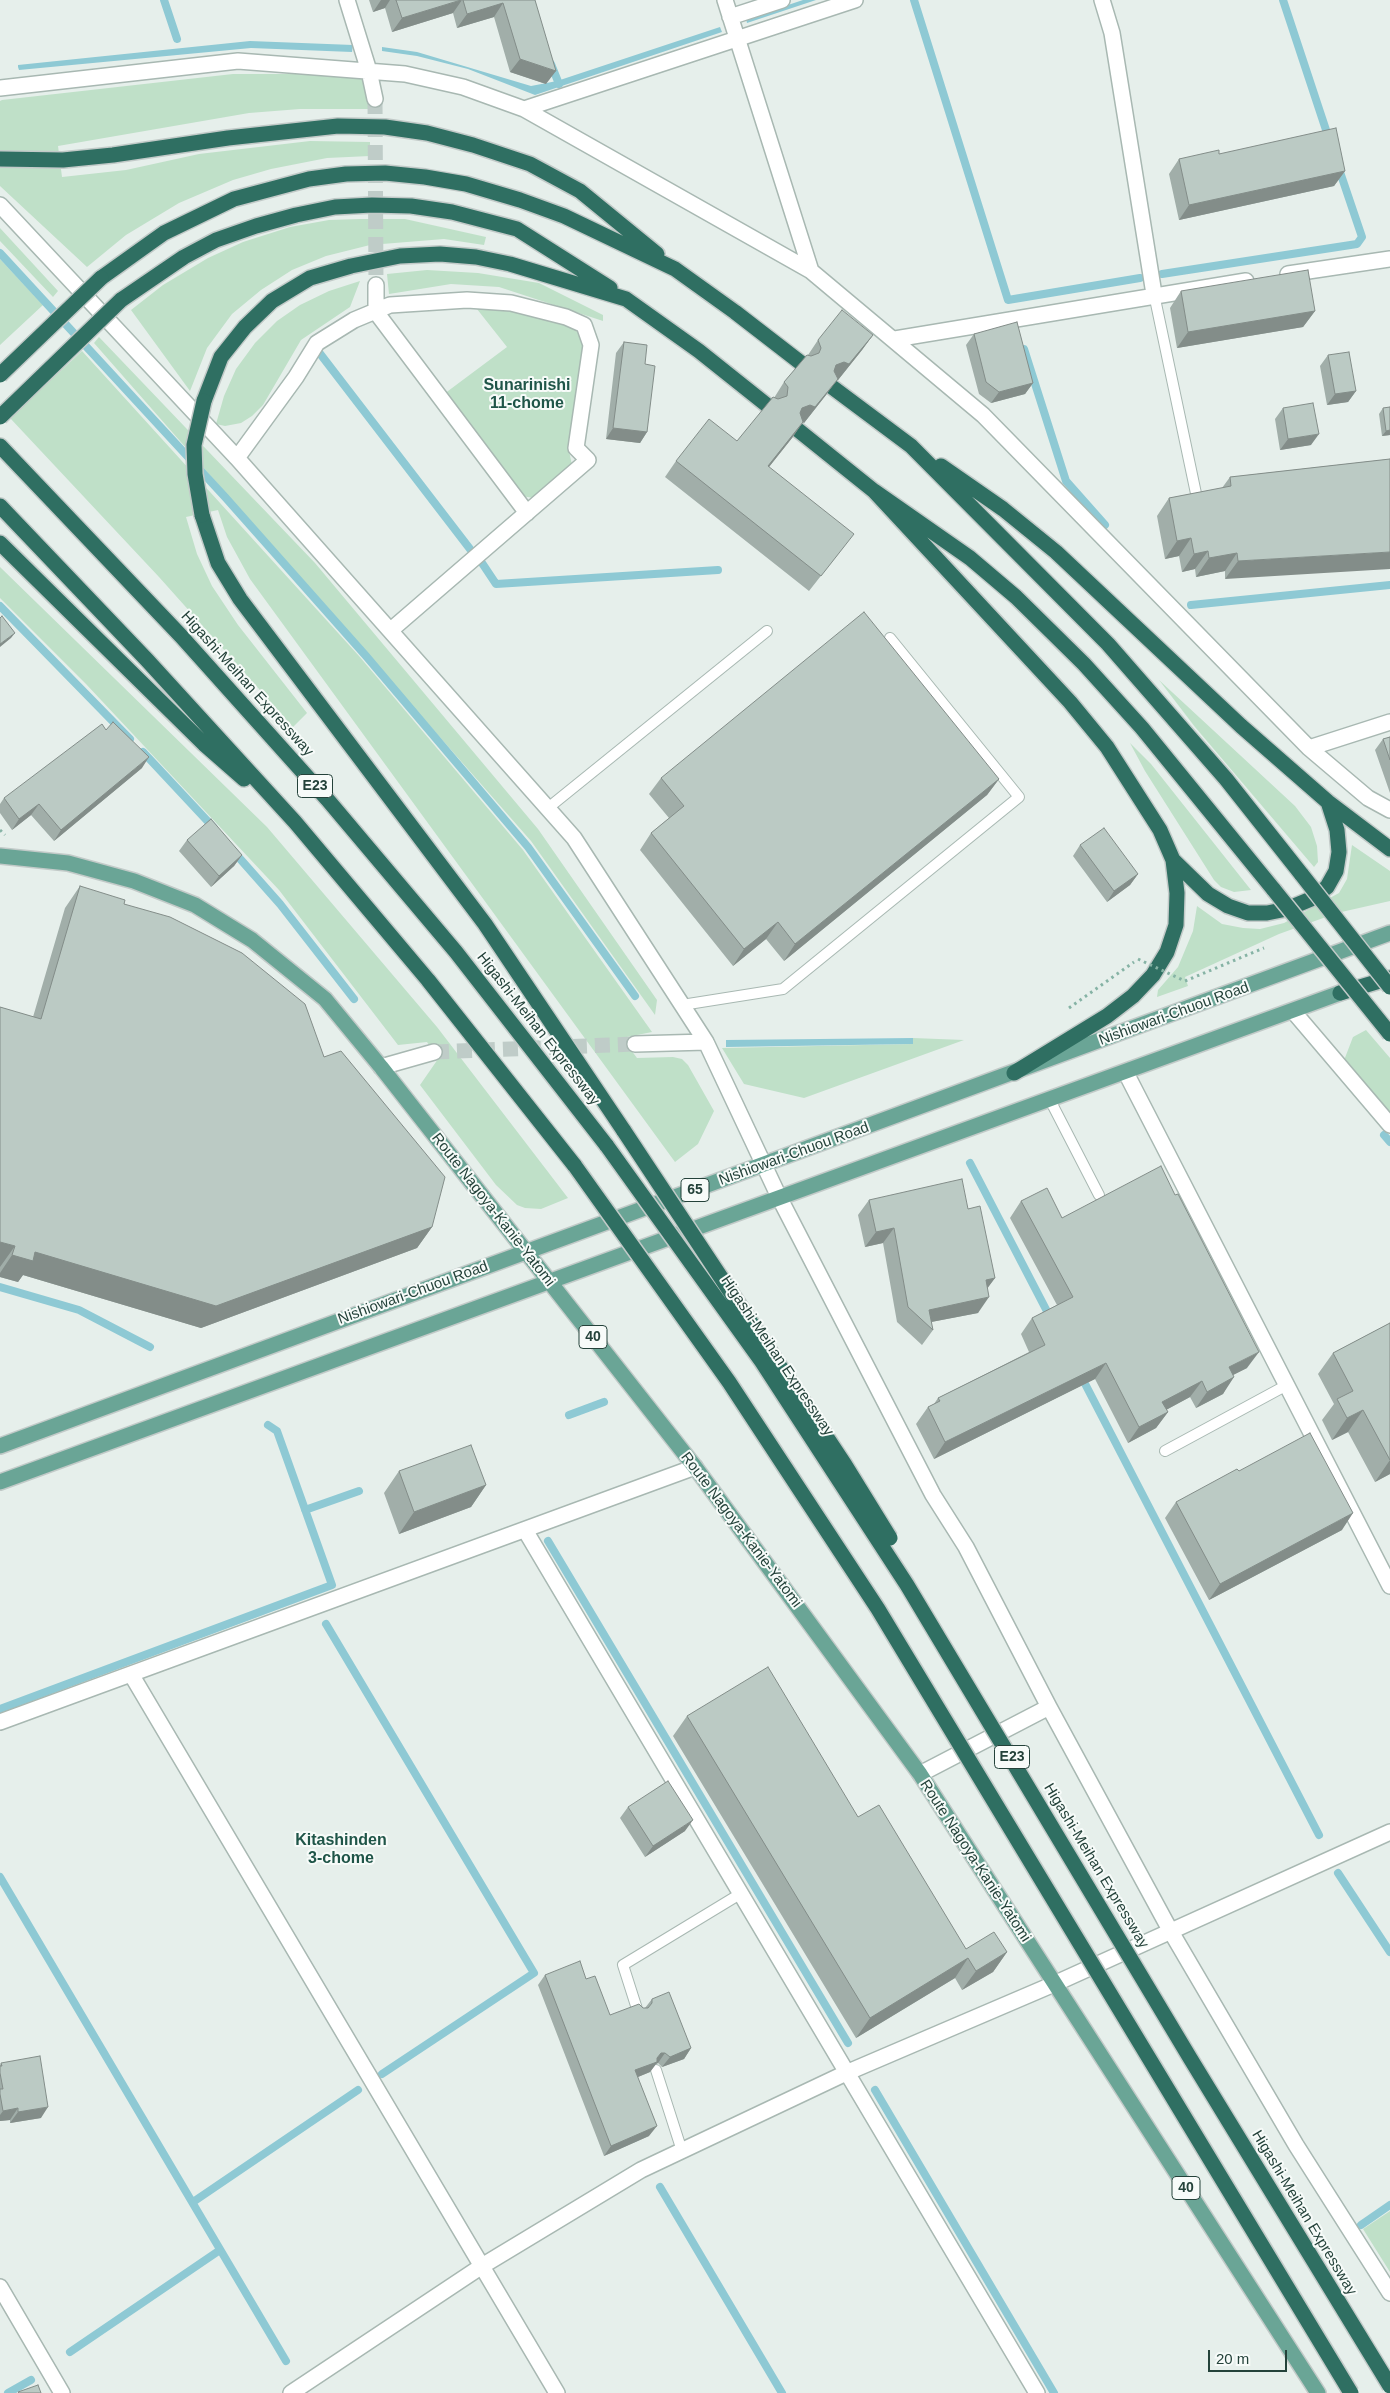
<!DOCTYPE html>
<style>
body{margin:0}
#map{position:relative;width:1390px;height:2393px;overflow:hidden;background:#e6efeb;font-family:Arial,sans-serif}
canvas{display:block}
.scale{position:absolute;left:1208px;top:2350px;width:79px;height:22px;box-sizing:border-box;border:2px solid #24423a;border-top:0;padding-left:6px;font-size:15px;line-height:18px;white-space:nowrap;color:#24423a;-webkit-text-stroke:4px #f7fbf9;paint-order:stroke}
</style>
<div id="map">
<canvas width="1390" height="2393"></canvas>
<div class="scale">20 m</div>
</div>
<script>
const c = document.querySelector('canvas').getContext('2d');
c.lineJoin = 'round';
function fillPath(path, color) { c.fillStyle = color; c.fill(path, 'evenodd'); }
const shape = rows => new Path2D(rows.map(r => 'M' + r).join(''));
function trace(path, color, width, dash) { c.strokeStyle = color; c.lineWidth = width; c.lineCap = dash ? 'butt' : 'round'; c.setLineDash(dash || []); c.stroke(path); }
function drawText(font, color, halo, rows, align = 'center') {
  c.font = font + ' Arial,sans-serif'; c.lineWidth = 4; c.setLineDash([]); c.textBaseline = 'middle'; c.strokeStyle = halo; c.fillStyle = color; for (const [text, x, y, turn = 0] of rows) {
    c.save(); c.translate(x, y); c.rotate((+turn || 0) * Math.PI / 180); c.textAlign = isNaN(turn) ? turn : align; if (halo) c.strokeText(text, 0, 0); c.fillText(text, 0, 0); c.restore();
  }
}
fillPath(shape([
 [233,74,335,74,365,80,370,109,300,109,249,113,58,146,62,177,126,170,199,154,310,141,370,142,370,156,327,158,271,169,233,180,179,203,126,235,87,267,0,186,0,101,2,100],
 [360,219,405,219,486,237,484,245,444,239,370,245,326,256,292,270,261,290,232,314,207,348,190,391,131,310,163,285,208,258,243,242,290,227,329,220],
 [0,228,58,291,53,297,0,241],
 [0,259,43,305,0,345],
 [427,270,478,273,539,283,603,315,603,321,499,287,451,284,389,294,387,274],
 [360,281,350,307,301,340,263,405,252,416,241,423,225,426,216,424,224,396,236,369,255,343,277,321,300,305,329,291],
 [473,304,514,310,563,321,574,328,580,336,584,350,569,451,572,465,534,498,521,496,444,394,507,347],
 [99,337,315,563,538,829,657,1000,655,1015,531,841,94,343],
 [82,351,359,656,523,850,652,1032,622,1038,637,1058,673,1057,682,1059,688,1065,714,1111,698,1144,675,1162,250,579,227,537,218,510,186,517,197,554,212,586,238,625,307,713,293,727,159,577,10,418],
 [0,567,267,827,437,1027,568,1198,541,1209,525,1208,517,1205,496,1185,420,1085,438,1059,427,1042,398,1045,279,890,86,684,0,598],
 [1159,680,1295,806,1311,827,1317,846,1318,862,1314,867,1195,727],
 [1130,743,1151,764,1251,890,1234,892,1221,887,1214,880,1145,771],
 [1352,845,1390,871,1390,901,1337,913,1279,934,1185,977,1188,986,1157,997,1158,990,1178,967,1193,931,1197,906,1222,924,1243,928,1260,929,1284,923,1339,893,1347,879],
 [1366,1030,1390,1058,1390,1114,1343,1063,1353,1037],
 [913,1038,964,1040,804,1098,744,1084,722,1048,913,1044],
 [1390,2211,1390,2272,1363,2229]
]), '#bfe0c8');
fillPath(shape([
 [803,0,816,0,747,23,746,19],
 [720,27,722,32,535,95,468,69,417,56,382,51,382,47,417,52,531,86,557,81],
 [250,41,353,45,352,52,251,48,19,70,18,67,18,65],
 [913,1038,913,1044,726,1047,726,1040]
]), '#8ec9d4');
trace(shape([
 [164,0,177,39],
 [914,0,1008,300,1140,278],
 [1283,0,1329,139],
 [551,64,559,84],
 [0,253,225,497,366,656,528,847,635,996],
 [1162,274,1357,244,1362,237,1338,166],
 [1024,349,1066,481,1105,525],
 [318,351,470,549],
 [482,563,496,584,718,570],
 [1191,605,1390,585],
 [0,606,130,739],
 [143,752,214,828],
 [234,852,280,904,354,999],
 [1384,1135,1390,1142],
 [970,1163,1051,1319],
 [0,1287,79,1310,150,1347],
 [1081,1376,1319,1835],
 [569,1415,604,1402],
 [305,1510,359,1491],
 [548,1541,848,2043],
 [326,1624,534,1973,382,2074],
 [0,1709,332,1585,277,1431,268,1425],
 [1338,1873,1390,1952],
 [0,1877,286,2361],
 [875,2090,1054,2393],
 [660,2187,782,2393],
 [193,2202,358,2090],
 [1361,2225,1390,2205],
 [70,2352,220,2250],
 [8,2393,31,2380]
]), '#8ec9d4', 8);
trace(shape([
 [375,99,376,285],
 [434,1052,635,1044]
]), '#bfccc8', 15, [15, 8]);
const service = shape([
 [1154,294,1198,503],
 [548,808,767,631],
 [682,1005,783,989,1019,797,890,638],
 [1050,1100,1099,1195],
 [1165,1451,1287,1385],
 [638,2012,623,1965,740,1894],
 [656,2070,682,2151]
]);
const minor = shape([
 [347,0,369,71,375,99],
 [725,0,811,271],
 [1102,0,1112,33,1154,294],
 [730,17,782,0],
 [0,88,238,61,405,74,463,87,524,109,855,0],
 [524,109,811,271,983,415,1309,748,1368,798,1390,810],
 [0,205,237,458,574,838,706,1042,779,1197,933,1495,966,1547,1049,1707,1170,1930,1296,2145,1390,2293],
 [1288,274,1390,259],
 [376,285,376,312,527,513],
 [895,339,1246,281],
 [237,458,296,377,317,343,354,320,390,305,467,300,511,303,566,317,584,325,591,345,576,448,588,460,391,630],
 [1309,748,1390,722],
 [1293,1011,1390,1125],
 [635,1044,706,1042],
 [381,1067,434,1052],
 [1126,1073,1390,1586],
 [525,1530,1037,2393],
 [131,1674,557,2393],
 [0,1722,695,1467],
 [920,1774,1049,1707]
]);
const tertiary = shape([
 [0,2287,62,2393],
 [291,2393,482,2266,641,2170,846,2073,1054,1984,1390,1832]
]);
const primary = shape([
 [0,856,68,863,134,881,195,905,252,940,325,999,381,1067,695,1467,920,1774,1318,2393],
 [0,1446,1390,933],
 [0,1482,1351,989]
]);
const motorway = shape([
 [0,159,63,160,113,155,228,138,338,126,385,127,427,133,473,145,530,164,580,191,657,254],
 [101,278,164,233,234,199,309,179,346,174,385,173,425,177,466,184,520,200,564,216,675,269,735,312,801,363],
 [121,300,184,257,216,240,256,226,296,215,335,207,372,205,411,206,452,212,517,229,610,288],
 [832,387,911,446,1108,644,1226,779,1302,875],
 [204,401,221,357,245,327,272,301,310,278,351,266,400,256,440,254,476,257,510,264,626,299,699,351,768,406],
 [798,430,874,491,970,558,1016,597,1084,664,1142,728,1274,890],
 [0,446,181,636,327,799,456,952,607,1146],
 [941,466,1003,509,1056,552,1241,726,1328,802,1390,849],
 [874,491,1070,702,1107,747,1160,830,1173,860,1177,893,1176,925,1167,952,1153,975,1133,996,1107,1016,1014,1073],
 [0,506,147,660,295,822,428,980,575,1166],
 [202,515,218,563,240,599,485,924,624,1131],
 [0,543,204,744,244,779],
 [1173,860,1208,894,1228,906,1248,913,1267,913,1287,909,1311,899,1327,887,1336,871,1339,852,1337,830,1328,802],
 [1340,993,1390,978]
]);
trace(service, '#a8b8b2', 12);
trace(minor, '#a8b8b2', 18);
trace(tertiary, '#a8b8b2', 18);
trace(primary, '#c2cac8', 18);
trace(motorway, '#c2cac8', 18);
trace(shape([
 [0,830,5,835],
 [1185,981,1264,948],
 [1069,1008,1134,962]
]), '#86b3a5', 3, [2.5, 4]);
trace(service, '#fff', 10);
trace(minor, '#fff', 15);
trace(tertiary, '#fff', 15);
trace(primary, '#6aa596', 15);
trace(motorway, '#2f6f62', 15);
const motorwayBridge = shape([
 [0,375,101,278],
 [0,417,121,300],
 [202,515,195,474,194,445,204,401],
 [1302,875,1390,987],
 [1274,890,1390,1034],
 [624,1131,845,1465,890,1538],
 [607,1146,762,1362,907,1585,1190,2058,1390,2386],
 [575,1166,729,1382,878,1609,1351,2393]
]);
trace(motorwayBridge, '#c2cac8', 18, []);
trace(shape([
 [1138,959,1185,981]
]), '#86b3a5', 3, [2.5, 4]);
trace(motorwayBridge, '#2f6f62', 15);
fillPath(shape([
 [369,0,535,0,546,84,510,72,494,17,457,28,453,13,392,32,385,8,373,12],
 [1219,154,1345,171,1334,186,1179,220,1169,174,1179,159],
 [1181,291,1315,311,1303,327,1177,348,1170,308],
 [974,334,1033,383,1025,394,991,403,979,394,966,345],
 [873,335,862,350,838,380,837,379,826,395,804,423,803,422,792,438,769,467,842,549,809,591,665,477,676,461,737,441,774,398,784,382,808,355,818,340],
 [624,342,645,364,647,432,640,443,606,439,616,353],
 [1328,355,1356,391,1348,402,1327,405,1320,366],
 [1390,407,1390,435,1382,436,1379,414,1383,408],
 [1283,408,1311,445,1280,450,1275,419],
 [1390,459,1225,579,1225,571,1196,577,1195,569,1182,572,1179,556,1165,559,1157,516,1169,498,1222,488,1230,477],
 [1390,737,1390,793,1375,750,1383,739],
 [142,768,54,841,31,815,12,830,0,813,0,804,4,798],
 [661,778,999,779,987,795,784,961,766,939,733,966,640,850,651,833,669,818,649,794],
 [187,840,242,855,234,866,211,887,179,851],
 [1080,845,1138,874,1130,885,1107,902,1073,856],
 [80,886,124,904,324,1057,432,1227,417,1248,201,1328,23,1275,18,1282,0,1277,0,1007,33,1017,65,908],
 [869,1200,968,1209,995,1278,987,1288,978,1313,931,1322,933,1330,922,1345,897,1322,883,1243,865,1247,858,1215],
 [1021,1201,1062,1218,1247,1368,1233,1375,1223,1394,1196,1408,1190,1397,1166,1410,1168,1412,1156,1428,1128,1443,1095,1379,934,1459,916,1424,928,1407,934,1404,938,1398,1029,1352,1021,1334,1032,1318,1057,1305,1010,1218],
 [1390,1323,1390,1474,1375,1482,1348,1432,1332,1440,1322,1420,1334,1404,1318,1374,1333,1353],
 [399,1471,486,1485,471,1507,399,1534,384,1493],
 [1176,1502,1342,1530,1209,1600,1165,1518],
 [687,1716,858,1817,966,1949,1007,1952,993,1972,962,1990,955,1978,856,2038,673,1736],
 [628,1807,685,1831,645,1857,620,1818],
 [545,1975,586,1979,610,2015,645,2008,652,1999,691,2048,684,2059,662,2067,658,2063,656,2064,650,2072,638,2077,649,2136,604,2156,538,1985],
 [1,2063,41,2118,10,2123,10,2120,0,2121,0,2065]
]), '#a1aea9');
fillPath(shape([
 [381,0,390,0,385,8,373,12],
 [462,0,453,13,392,32,402,18],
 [503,3,494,17,457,28,467,14],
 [520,59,556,71,546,84,510,72],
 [1345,171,1334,186,1179,220,1189,205],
 [1315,311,1303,327,1177,348,1188,332],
 [873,335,862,350,838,380,837,379,826,395,804,423,803,422,792,438,757,482,791,424,802,408,825,381,836,365],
 [1033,383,1025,394,991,403,999,392],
 [1356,391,1348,402,1327,405,1335,394],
 [613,428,647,432,640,443,606,439],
 [1390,430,1390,435,1382,436,1386,431],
 [1319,434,1311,445,1280,450,1288,439],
 [1191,538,1179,556,1165,559,1177,541],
 [1208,551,1195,569,1182,572,1194,554],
 [1390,552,1390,569,1225,579,1238,561],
 [1237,553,1225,571,1196,577,1209,558],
 [15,633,11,638,0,647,0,644],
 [149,757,142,768,54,841,61,830],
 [999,779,987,795,784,961,795,944],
 [39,804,31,815,12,830,19,819],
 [242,855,234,866,211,887,219,876],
 [1138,874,1130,885,1107,902,1114,891],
 [778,922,766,939,733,966,744,949],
 [432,1227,417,1248,201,1328,23,1275,18,1282,0,1277,0,1273,12,1255,35,1252],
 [894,1228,883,1243,865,1247,876,1232],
 [0,1242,15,1246,0,1267],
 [995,1278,984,1293,986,1280],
 [989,1297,978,1313,926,1323,929,1310],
 [1259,1352,1247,1368,1217,1383,1229,1367],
 [1106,1363,1095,1379,934,1459,945,1442],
 [1234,1377,1223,1394,1196,1408,1207,1392],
 [1202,1381,1190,1397,1151,1418,1162,1402],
 [1363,1410,1348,1432,1332,1440,1347,1418],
 [1168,1412,1156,1428,1128,1443,1139,1427],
 [1390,1460,1390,1474,1375,1482],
 [486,1485,471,1507,399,1534,414,1512],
 [1353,1513,1342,1530,1209,1600,1220,1584],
 [693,1820,685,1831,645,1857,653,1846],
 [1007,1952,993,1972,962,1990,976,1971],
 [968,1958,955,1978,856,2038,870,2018],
 [691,2048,684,2059,662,2067,670,2057],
 [661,2053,665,2053,658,2063,656,2064,650,2072,628,2081,635,2070,657,2058],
 [48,2107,41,2118,10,2123,18,2112],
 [18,2108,10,2120,0,2121,0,2115,3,2111],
 [657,2126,649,2136,604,2156,611,2146]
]), '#838d89');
const building = shape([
 [396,0,461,0,402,18,396,0],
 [463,0,535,0,556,71,520,59,503,3,467,14,463,0],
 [1336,128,1345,171,1189,205,1179,159,1219,150,1219,154,1336,128],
 [1308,270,1315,311,1188,332,1181,291,1308,270],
 [842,310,873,335,849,364,844,362,836,365,834,371,838,379,815,407,810,405,802,408,800,413,803,422,768,466,854,534,821,576,676,461,709,419,737,441,773,397,778,399,787,396,788,387,784,382,807,355,811,356,819,353,821,348,818,340,842,310],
 [1017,322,1033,383,999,392,986,382,974,334,1017,322],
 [624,342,647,345,645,364,655,366,647,432,613,428,624,342],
 [1349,352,1356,391,1335,394,1328,355,1349,352],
 [1313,403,1319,434,1288,439,1283,408,1313,403],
 [1390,407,1390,430,1386,431,1383,408,1390,407],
 [1390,459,1390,552,1238,561,1237,553,1209,558,1208,551,1194,554,1191,538,1177,541,1169,498,1231,486,1230,477,1390,459],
 [864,612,999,779,795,944,778,922,744,949,651,833,684,806,661,778,864,612],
 [2,616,15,633,0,644,0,618,2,616],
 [113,722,149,757,61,830,39,804,19,819,4,798,102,724,106,730,113,722],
 [1390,737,1390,760,1383,739,1390,737],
 [211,819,242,855,219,876,187,840,211,819],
 [1104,828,1138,874,1114,891,1080,845,1104,828],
 [80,886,125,900,124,904,170,917,242,953,305,1004,324,1057,341,1051,445,1177,432,1227,216,1306,35,1252,33,1261,12,1255,15,1246,0,1242,0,1007,41,1019,80,886],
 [1161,1166,1175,1195,1178,1194,1259,1352,1229,1367,1234,1377,1207,1392,1202,1381,1162,1402,1168,1412,1139,1427,1106,1363,945,1442,928,1407,940,1401,938,1398,1045,1345,1032,1318,1073,1297,1021,1201,1047,1188,1062,1218,1161,1166],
 [962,1179,968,1209,980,1206,995,1278,986,1280,989,1297,929,1310,933,1330,908,1307,894,1228,876,1232,869,1200,962,1179],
 [1390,1323,1390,1460,1363,1410,1347,1418,1337,1399,1353,1391,1333,1353,1390,1323],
 [1310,1433,1353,1513,1220,1584,1176,1502,1237,1469,1239,1471,1310,1433],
 [471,1445,486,1485,414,1512,399,1471,471,1445],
 [768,1667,858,1817,879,1805,966,1949,994,1932,1007,1952,976,1971,968,1958,870,2018,687,1716,768,1667],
 [668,1781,693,1820,653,1846,628,1807,668,1781],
 [580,1961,586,1979,595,1976,610,2015,639,2004,643,2008,648,2008,652,2003,652,1999,669,1992,691,2048,670,2057,665,2053,661,2053,657,2058,657,2062,635,2070,657,2126,611,2146,545,1975,580,1961],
 [40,2056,48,2107,18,2112,18,2108,3,2111,0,2094,0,2089,3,2089,0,2073,0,2066,2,2066,1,2063,40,2056],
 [38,2385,41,2393,19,2393,18,2392,38,2385]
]);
fillPath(building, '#bbcac4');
trace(building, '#838d89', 1);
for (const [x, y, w] of [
 [315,786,35],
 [695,1190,28],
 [593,1337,28],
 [1012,1757,35],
 [1186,2188,28]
]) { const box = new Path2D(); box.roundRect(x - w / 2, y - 11.5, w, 23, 4); c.fillStyle = '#f7fbf9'; c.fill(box); trace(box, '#24423a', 1); }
drawText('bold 14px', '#24423a', null, [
 ["E23",315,786],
 ["65",695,1190],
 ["40",593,1337],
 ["E23",1012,1757],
 ["40",1186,2188]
]);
drawText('15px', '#24423a', '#f7fbf9', [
 ["Higashi-Meihan Expressway",247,684,48],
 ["Nishiowari-Chuou Road",1174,1014,-20],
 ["Higashi-Meihan Expressway",538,1029,52],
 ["Nishiowari-Chuou Road",794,1154,-20],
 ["Route Nagoya-Kanie-Yatomi",493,1210,52],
 ["Nishiowari-Chuou Road",413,1293,-20],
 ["Higashi-Meihan Expressway",777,1356,56],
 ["Route Nagoya-Kanie-Yatomi",741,1530,53],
 ["Route Nagoya-Kanie-Yatomi",975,1861,57],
 ["Higashi-Meihan Expressway",1096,1866,59],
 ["Higashi-Meihan Expressway",1304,2213,59]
]);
drawText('bold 16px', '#1f5548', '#f7fbf9', [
 ["Sunarinishi",527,386],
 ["11-chome",527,404],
 ["Kitashinden",341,1841],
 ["3-chome",341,1859]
]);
</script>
